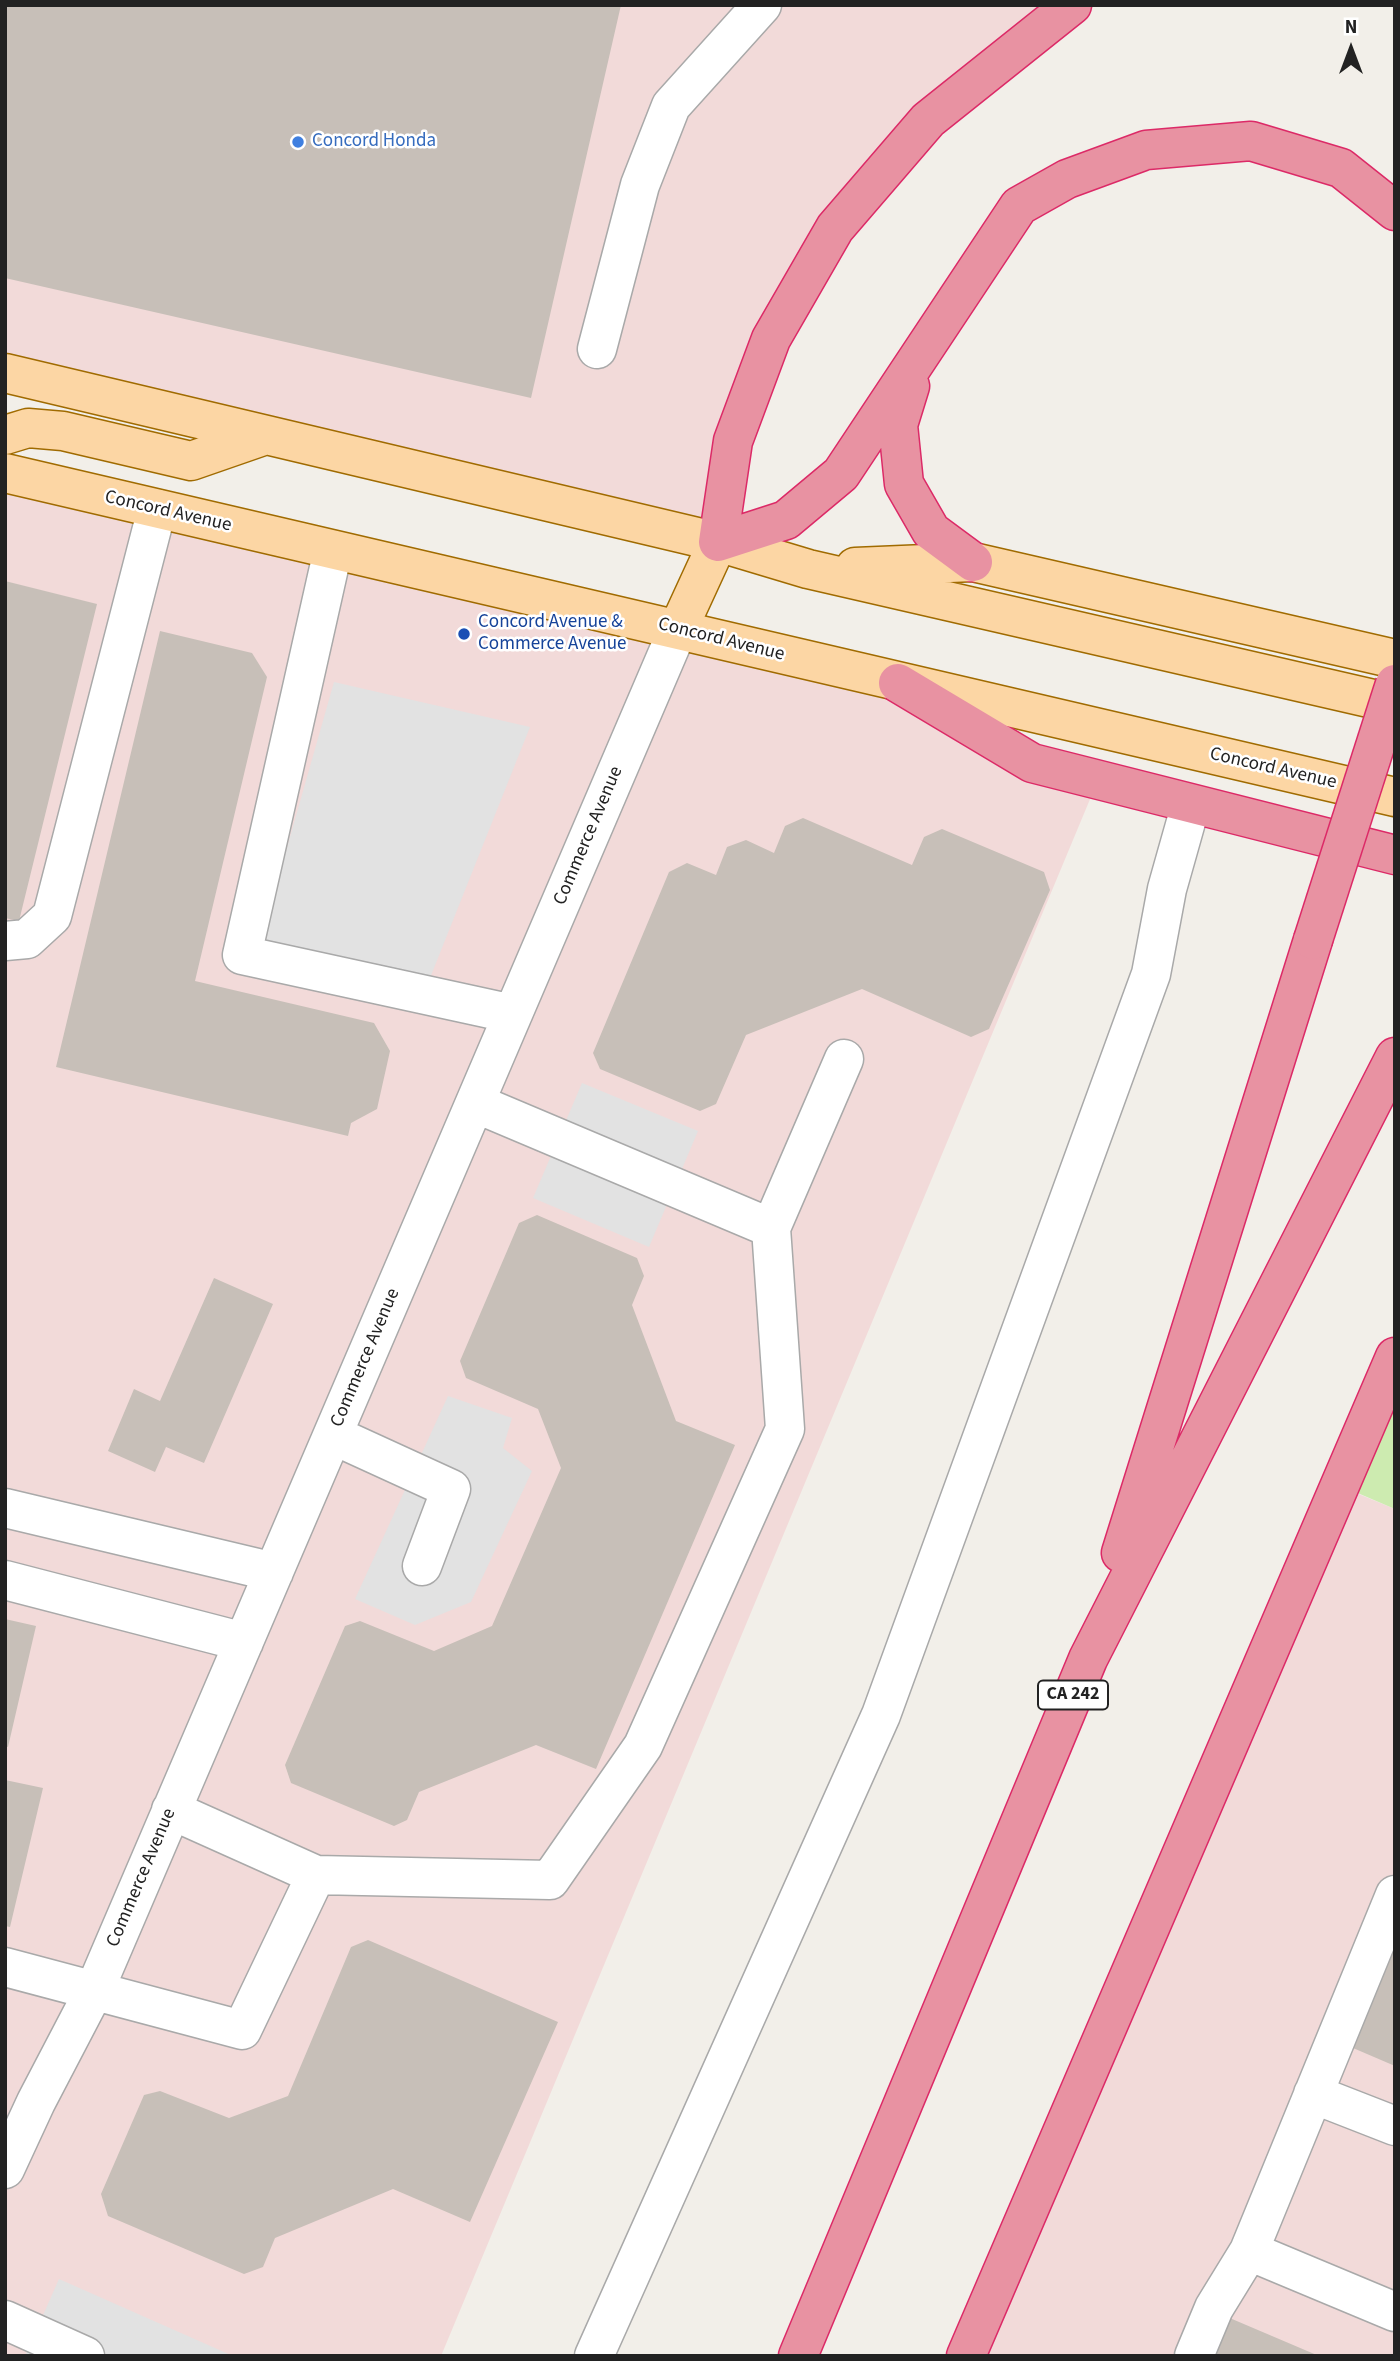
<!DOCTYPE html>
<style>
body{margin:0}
#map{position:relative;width:1400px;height:2361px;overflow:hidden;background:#f2efe9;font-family:"Source Sans 3",sans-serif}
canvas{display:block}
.frame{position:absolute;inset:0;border:7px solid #222;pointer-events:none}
.north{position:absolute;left:1316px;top:14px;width:70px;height:70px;-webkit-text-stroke:5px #fff;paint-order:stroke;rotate:0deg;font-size:19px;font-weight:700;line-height:28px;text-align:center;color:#222}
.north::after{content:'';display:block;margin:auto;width:24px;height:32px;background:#222;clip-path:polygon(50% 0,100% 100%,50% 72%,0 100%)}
</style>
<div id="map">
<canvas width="1400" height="2361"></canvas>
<div class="frame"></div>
<div class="north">N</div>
</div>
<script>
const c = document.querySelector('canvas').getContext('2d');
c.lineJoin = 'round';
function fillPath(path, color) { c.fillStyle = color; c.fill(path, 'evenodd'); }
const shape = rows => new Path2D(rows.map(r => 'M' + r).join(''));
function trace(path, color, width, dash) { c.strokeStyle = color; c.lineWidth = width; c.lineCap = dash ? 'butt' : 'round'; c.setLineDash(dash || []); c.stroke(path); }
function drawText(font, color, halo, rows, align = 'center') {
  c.font = font + ' "Source Sans 3",sans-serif'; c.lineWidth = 5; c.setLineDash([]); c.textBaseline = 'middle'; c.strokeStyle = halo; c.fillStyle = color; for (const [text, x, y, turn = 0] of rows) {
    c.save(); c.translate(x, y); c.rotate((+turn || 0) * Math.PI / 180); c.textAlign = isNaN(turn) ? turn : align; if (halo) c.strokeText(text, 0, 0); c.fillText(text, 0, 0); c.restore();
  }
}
fillPath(shape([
 [5,5,1072,5,928,120,771,339,718,542,5,373],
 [5,473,898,683,1098,780,441,2356,5,2356],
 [1339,1486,1395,1509,1395,2356,966,2356]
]), '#f2dad9');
fillPath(shape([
 [1395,1357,1395,1509,1339,1485]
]), '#cdebb0');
fillPath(shape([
 [334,682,530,727,426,988,259,946],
 [582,1083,698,1131,649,1247,533,1198],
 [448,1396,512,1418,503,1448,532,1471,471,1602,415,1625,355,1599],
 [59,2279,233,2356,25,2356]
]), '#e2e2e2');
fillPath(shape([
 [5,5,621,5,531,398,5,278],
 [5,581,97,604,19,921,5,918],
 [160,631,252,653,267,677,195,981,374,1023,390,1051,377,1109,351,1123,348,1136,56,1067],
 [803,818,912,865,924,837,942,829,1044,872,1050,890,989,1029,971,1037,862,989,746,1035,716,1104,700,1111,600,1069,593,1053,669,872,687,863,716,875,727,847,746,840,774,853,785,826],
 [537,1215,637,1258,644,1276,632,1305,676,1421,735,1445,596,1769,536,1745,419,1792,407,1820,394,1826,291,1783,285,1765,345,1626,360,1621,434,1651,492,1626,561,1468,538,1409,466,1378,460,1361,519,1223],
 [214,1278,273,1304,204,1463,166,1447,155,1472,108,1451,134,1389,160,1401],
 [5,1619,36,1626,8,1747,5,1746],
 [5,1780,43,1788,10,1927,5,1926],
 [1395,1931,1395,2066,1346,2045],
 [368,1940,558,2022,470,2222,393,2189,275,2238,263,2267,244,2274,108,2216,101,2194,144,2095,160,2091,229,2118,288,2096,351,1947],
 [1225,2316,1319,2356,1208,2356]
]), '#c7bfb8');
const minor = shape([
 [597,349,640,185,671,106,762,5],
 [333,550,242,955,513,1014],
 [5,941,27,939,52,916,157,509],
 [475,1103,771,1228],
 [333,1435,451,1489,422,1566],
 [5,1508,274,1572],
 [5,1580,244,1642],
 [171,1810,316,1875,550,1880,643,1746,785,1429,771,1228,844,1059],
 [5,1967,242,2030,316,1875],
 [1313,2094,1395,2126],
 [5,2169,36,2102,95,1989,678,629],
 [1249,2251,1395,2312],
 [5,2320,85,2356],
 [594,2356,881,1715,1151,974,1167,889,1191,804],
 [1194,2356,1214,2308,1249,2251,1395,1895]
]);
const major = shape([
 [5,373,718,542,808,569,1395,704],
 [5,435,28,428,63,431,191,461,266,435],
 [5,473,1395,797],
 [855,567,973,562,1395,659],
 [678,629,718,542]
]);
const highway = shape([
 [1072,5,928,120,835,228,771,339,733,441,718,542,786,520,841,474,1019,206,1067,179,1146,150,1251,141,1341,168,1395,211],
 [910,386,898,425,904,484,931,531,973,562],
 [898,683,1032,763,1395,855],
 [1121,1553,1313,940],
 [798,2356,1088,1659,1395,1057],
 [966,2356,1395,1357]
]);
trace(minor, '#a9a9a9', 41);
trace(major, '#a06b00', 41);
trace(highway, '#dc2a67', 41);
trace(minor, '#fff', 38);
trace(major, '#fcd6a4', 38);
trace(highway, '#e892a2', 38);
const highwayBridge = shape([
 [1313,940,1395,684]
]);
trace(highwayBridge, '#dc2a67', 41, []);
trace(highwayBridge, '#e892a2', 38);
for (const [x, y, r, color] of [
 [298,142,7,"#3f7fe0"],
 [464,634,7,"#1a4fb4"]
]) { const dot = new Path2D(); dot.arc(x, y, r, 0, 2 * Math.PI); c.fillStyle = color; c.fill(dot); trace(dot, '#fff', 2.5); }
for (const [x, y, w] of [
 [1073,1695,70]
]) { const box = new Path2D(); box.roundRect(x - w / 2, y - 14.5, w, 29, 5); c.fillStyle = '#fff'; c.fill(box); trace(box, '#222', 2); }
drawText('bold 18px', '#222', null, [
 ["CA 242",1073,1695]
]);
drawText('19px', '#366cbe', '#fff', [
 ["Concord Honda",312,142]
], 'left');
drawText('19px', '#222', '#fff', [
 ["Concord Avenue",168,512,13],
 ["Concord Avenue",721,640,14],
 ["Concord Avenue",1273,769,13],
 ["Commerce Avenue",589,836,-67],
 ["Commerce Avenue",366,1358,-67],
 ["Commerce Avenue",142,1878,-67]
]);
drawText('19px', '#164399', '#fff', [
 ["Concord Avenue &",478,623],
 ["Commerce Avenue",478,645]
], 'left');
</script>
